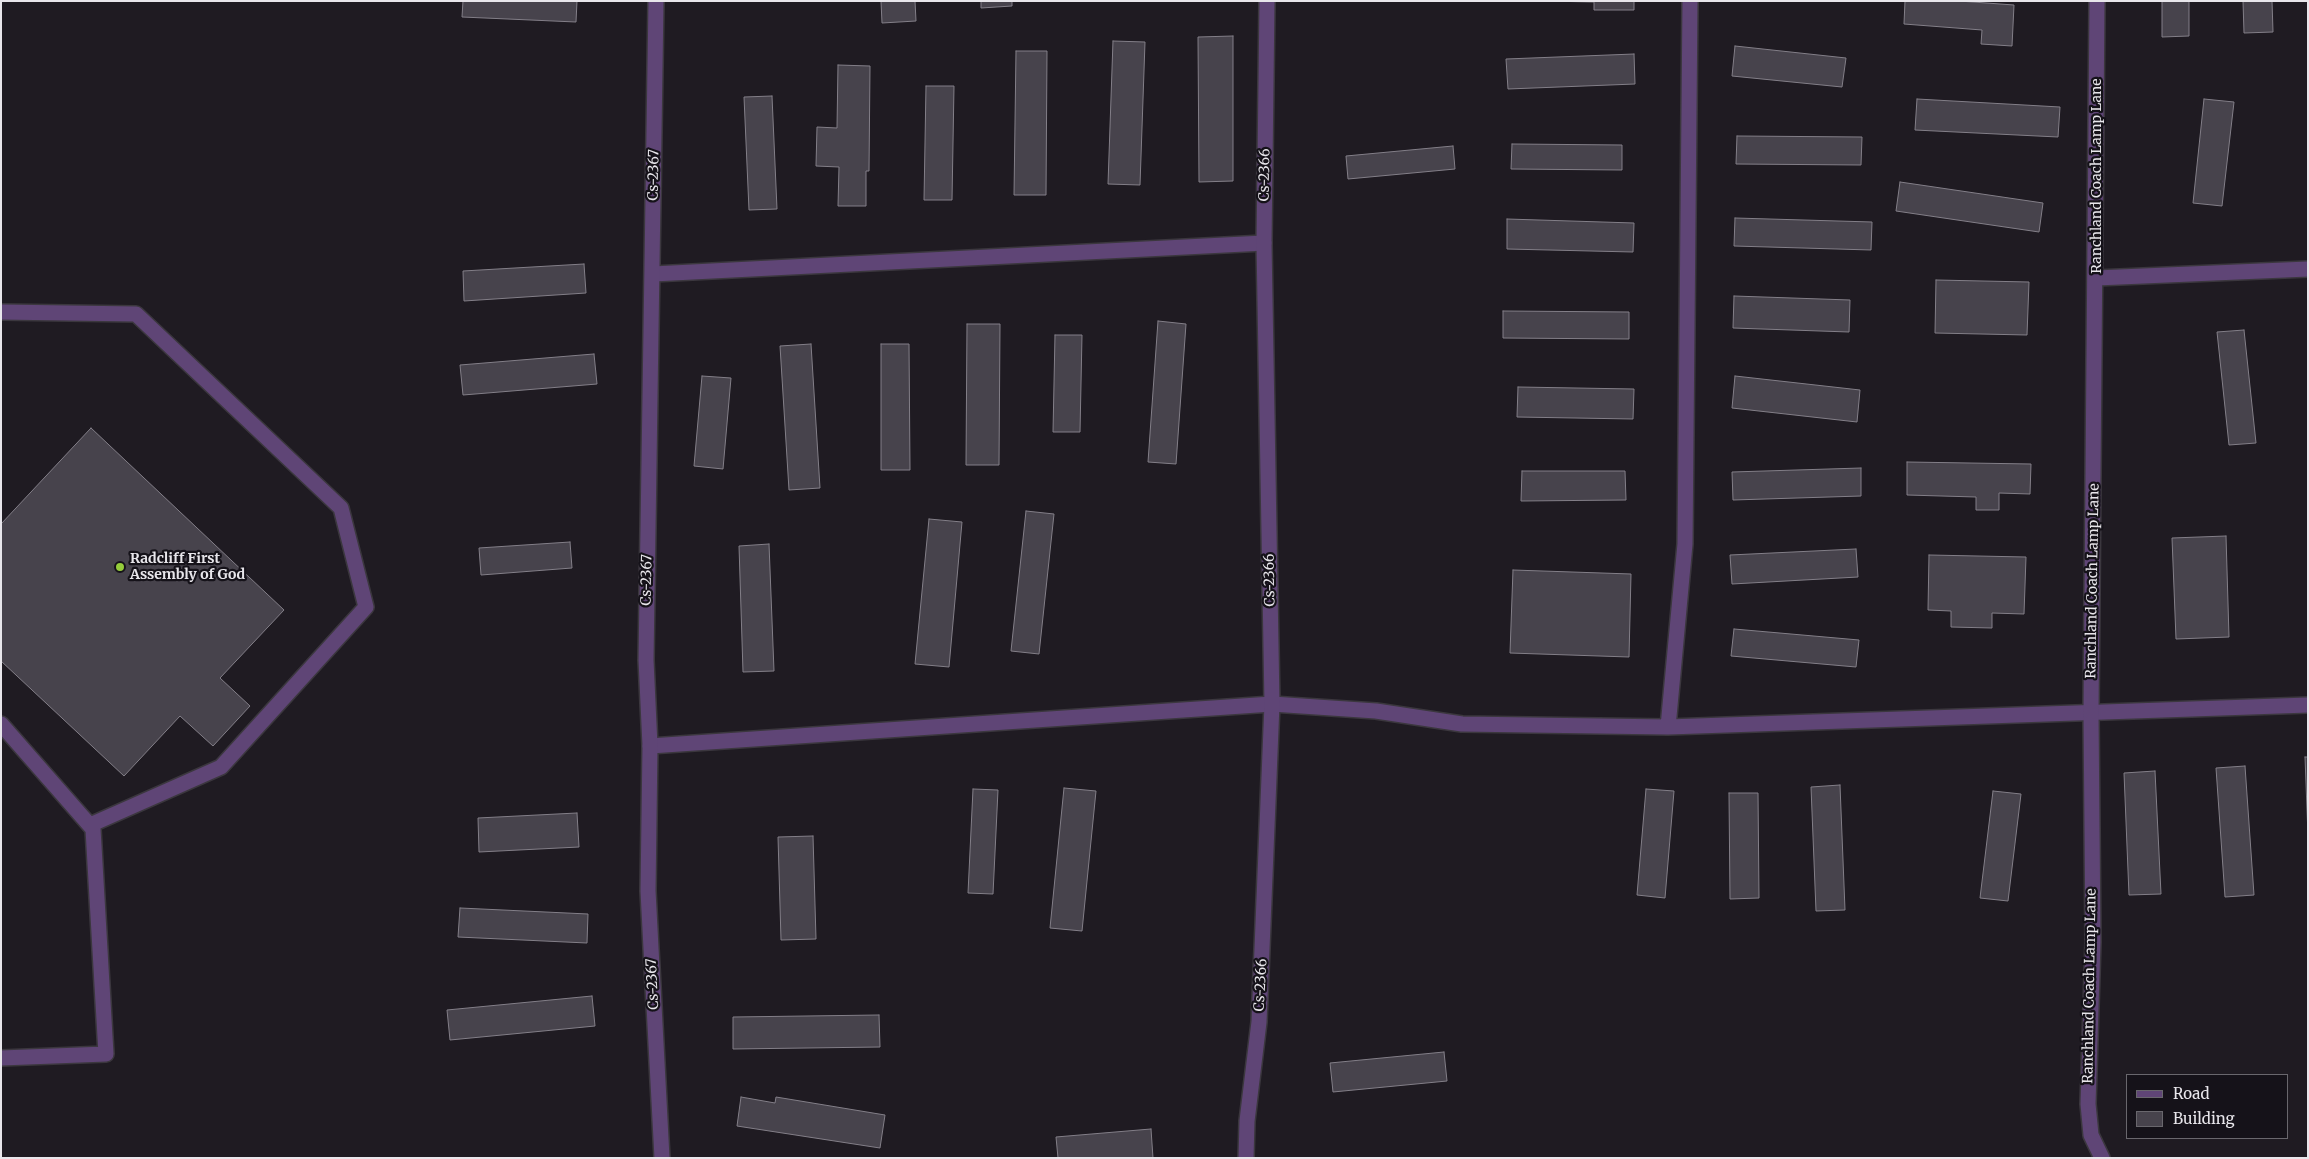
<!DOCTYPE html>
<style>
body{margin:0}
#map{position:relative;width:2309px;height:1159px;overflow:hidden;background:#1f1b22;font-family:Merriweather,serif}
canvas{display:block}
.frame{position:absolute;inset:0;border:2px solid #e8e6eb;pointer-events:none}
.legend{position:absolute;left:2126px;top:1074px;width:162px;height:65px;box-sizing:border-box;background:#151219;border:1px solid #69676d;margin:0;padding:6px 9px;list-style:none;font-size:15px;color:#e8e6eb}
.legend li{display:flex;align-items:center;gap:10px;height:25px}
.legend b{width:25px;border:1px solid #69676d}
</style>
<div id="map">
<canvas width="2309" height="1159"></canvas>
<div class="frame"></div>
<ul class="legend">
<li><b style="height:6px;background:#5f4576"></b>Road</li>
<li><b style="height:14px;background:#47434c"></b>Building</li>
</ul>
</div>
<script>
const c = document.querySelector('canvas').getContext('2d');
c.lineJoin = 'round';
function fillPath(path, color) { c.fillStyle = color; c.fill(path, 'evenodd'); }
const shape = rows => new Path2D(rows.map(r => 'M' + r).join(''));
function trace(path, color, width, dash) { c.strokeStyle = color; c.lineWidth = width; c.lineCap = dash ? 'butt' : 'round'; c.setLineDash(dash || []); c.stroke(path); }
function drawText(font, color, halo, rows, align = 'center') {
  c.font = font + ' Merriweather,serif'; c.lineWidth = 4.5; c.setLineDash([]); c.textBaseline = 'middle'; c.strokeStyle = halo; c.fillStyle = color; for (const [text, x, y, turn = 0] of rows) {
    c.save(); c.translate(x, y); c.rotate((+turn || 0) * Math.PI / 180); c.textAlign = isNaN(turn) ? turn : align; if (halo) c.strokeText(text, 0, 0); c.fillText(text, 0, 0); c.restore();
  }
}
const building = shape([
 [463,1,577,1,576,22,462,17,463,1],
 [881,1,915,1,916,21,882,23,881,1],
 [981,1,1012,1,1012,6,981,8,981,1],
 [1545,1,1634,1,1634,10,1594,10,1594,2,1545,1],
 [1905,1,1959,1,2014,5,2012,46,1981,44,1982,30,1904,24,1905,1],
 [2162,1,2189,1,2189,36,2162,37,2162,1],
 [2243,1,2272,1,2273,32,2244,33,2243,1],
 [1233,36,1233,181,1199,182,1198,37,1233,36],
 [1113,41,1145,42,1140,185,1108,184,1113,41],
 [1735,46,1846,58,1842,87,1732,76,1735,46],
 [1016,51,1047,51,1046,195,1014,195,1016,51],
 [1634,54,1635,84,1508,89,1506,59,1634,54],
 [838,65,870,66,869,171,866,171,866,206,838,206,839,167,816,166,817,127,837,128,838,65],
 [926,86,954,86,952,200,924,200,926,86],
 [772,96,777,209,749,210,744,97,772,96],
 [1917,99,2060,107,2058,137,1915,130,1917,99],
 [2204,99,2234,102,2222,206,2193,203,2204,99],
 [1737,136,1862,137,1861,165,1736,164,1737,136],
 [1512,144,1622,145,1622,170,1511,169,1512,144],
 [1453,146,1455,169,1348,179,1346,156,1453,146],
 [1900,182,2043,203,2039,232,1896,211,1900,182],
 [1735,218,1872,222,1871,250,1734,246,1735,218],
 [1507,219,1634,223,1633,252,1507,249,1507,219],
 [584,264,586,293,464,301,463,271,584,264],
 [1936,280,2029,282,2027,335,1935,333,1936,280],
 [1734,296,1850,300,1849,332,1733,328,1734,296],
 [1503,311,1629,312,1629,339,1503,338,1503,311],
 [1158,321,1186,324,1176,464,1148,462,1158,321],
 [967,324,1000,324,999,465,966,465,967,324],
 [2244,330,2256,443,2229,445,2217,332,2244,330],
 [1055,335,1082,335,1080,432,1053,432,1055,335],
 [811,344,820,488,789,490,780,346,811,344],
 [881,344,909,344,910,470,881,470,881,344],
 [594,354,597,384,463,395,460,365,594,354],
 [702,376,731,378,723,469,694,466,702,376],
 [1735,376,1860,390,1857,422,1732,408,1735,376],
 [1518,387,1634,389,1633,419,1517,417,1518,387],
 [91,428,284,610,220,678,250,706,213,746,180,716,124,776,1,661,1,524,91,428],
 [1907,462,2031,464,2030,494,1999,493,1999,510,1976,510,1976,497,1907,495,1907,462],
 [1861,468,1861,496,1733,500,1732,472,1861,468],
 [1522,471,1625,471,1626,500,1521,501,1522,471],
 [1026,511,1054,514,1039,654,1011,651,1026,511],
 [929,519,962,522,949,667,915,664,929,519],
 [2226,536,2229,637,2176,639,2172,538,2226,536],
 [570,542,572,568,481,575,479,548,570,542],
 [769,544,774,671,743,672,739,546,769,544],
 [1856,549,1858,577,1732,584,1730,555,1856,549],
 [1929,555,2026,557,2024,614,1992,613,1992,628,1951,627,1951,611,1928,610,1929,555],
 [1513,570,1631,574,1629,657,1510,653,1513,570],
 [1734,629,1859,640,1856,667,1731,656,1734,629],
 [2305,757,2308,757,2308,836,2305,757],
 [2245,766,2254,895,2225,897,2216,768,2245,766],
 [2155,771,2161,894,2129,895,2124,773,2155,771],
 [1840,785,1845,910,1816,911,1811,787,1840,785],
 [1064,788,1096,791,1082,931,1050,928,1064,788],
 [973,789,998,790,993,894,968,893,973,789],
 [1646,789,1674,791,1665,898,1637,895,1646,789],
 [1993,791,2021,794,2008,901,1980,898,1993,791],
 [1729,793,1758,793,1759,898,1730,899,1729,793],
 [577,813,579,847,479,852,478,818,577,813],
 [813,836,816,939,781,940,778,837,813,836],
 [460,908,588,914,587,943,458,937,460,908],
 [592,996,595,1026,450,1040,447,1010,592,996],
 [879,1015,880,1047,733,1049,733,1017,879,1015],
 [1444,1052,1447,1081,1333,1092,1330,1063,1444,1052],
 [741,1097,775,1103,776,1097,885,1115,880,1148,737,1126,741,1097],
 [1151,1129,1153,1158,1058,1158,1056,1137,1151,1129]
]);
fillPath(building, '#47434c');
trace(building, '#837f88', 1);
const lane = shape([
 [653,274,1264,243],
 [2096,278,2308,269],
 [1,312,136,314,341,508,366,607,221,767,90,825],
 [1,724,93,829,106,1054,1,1058],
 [1668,727,1685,544,1690,1],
 [650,746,1272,704,1376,711,1462,724,1668,727,2308,705]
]);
const street = shape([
 [656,1,646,660,650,746,648,891,662,1158],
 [2097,1,2091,713,2093,942,2088,1104,2091,1135,2102,1158],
 [1246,1158,1247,1121,1259,1022,1272,704,1264,243,1267,1]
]);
trace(lane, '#3b373e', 18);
trace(street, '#3b373e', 18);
trace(lane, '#5f4576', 15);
trace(street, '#5f4576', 15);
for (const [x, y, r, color] of [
 [120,567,5,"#95cc3b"]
]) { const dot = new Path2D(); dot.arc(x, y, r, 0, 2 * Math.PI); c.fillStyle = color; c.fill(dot); trace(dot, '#151219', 2); }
drawText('14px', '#e8e6eb', '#151219', [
 ["Cs-2367",654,175,-89],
 ["Cs-2366",1265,175,-89],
 ["Ranchland Coach Lamp Lane",2097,176,-90],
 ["Cs-2367",647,580,-89],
 ["Cs-2366",1270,580,-91],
 ["Ranchland Coach Lamp Lane",2093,581,-89],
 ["Cs-2367",653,984,-93],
 ["Cs-2366",1261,985,-87],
 ["Ranchland Coach Lamp Lane",2090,986,-89]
]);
drawText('bold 14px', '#e8e6eb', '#151219', [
 ["Radcliff First",130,559],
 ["Assembly of God",130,575]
], 'left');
</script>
